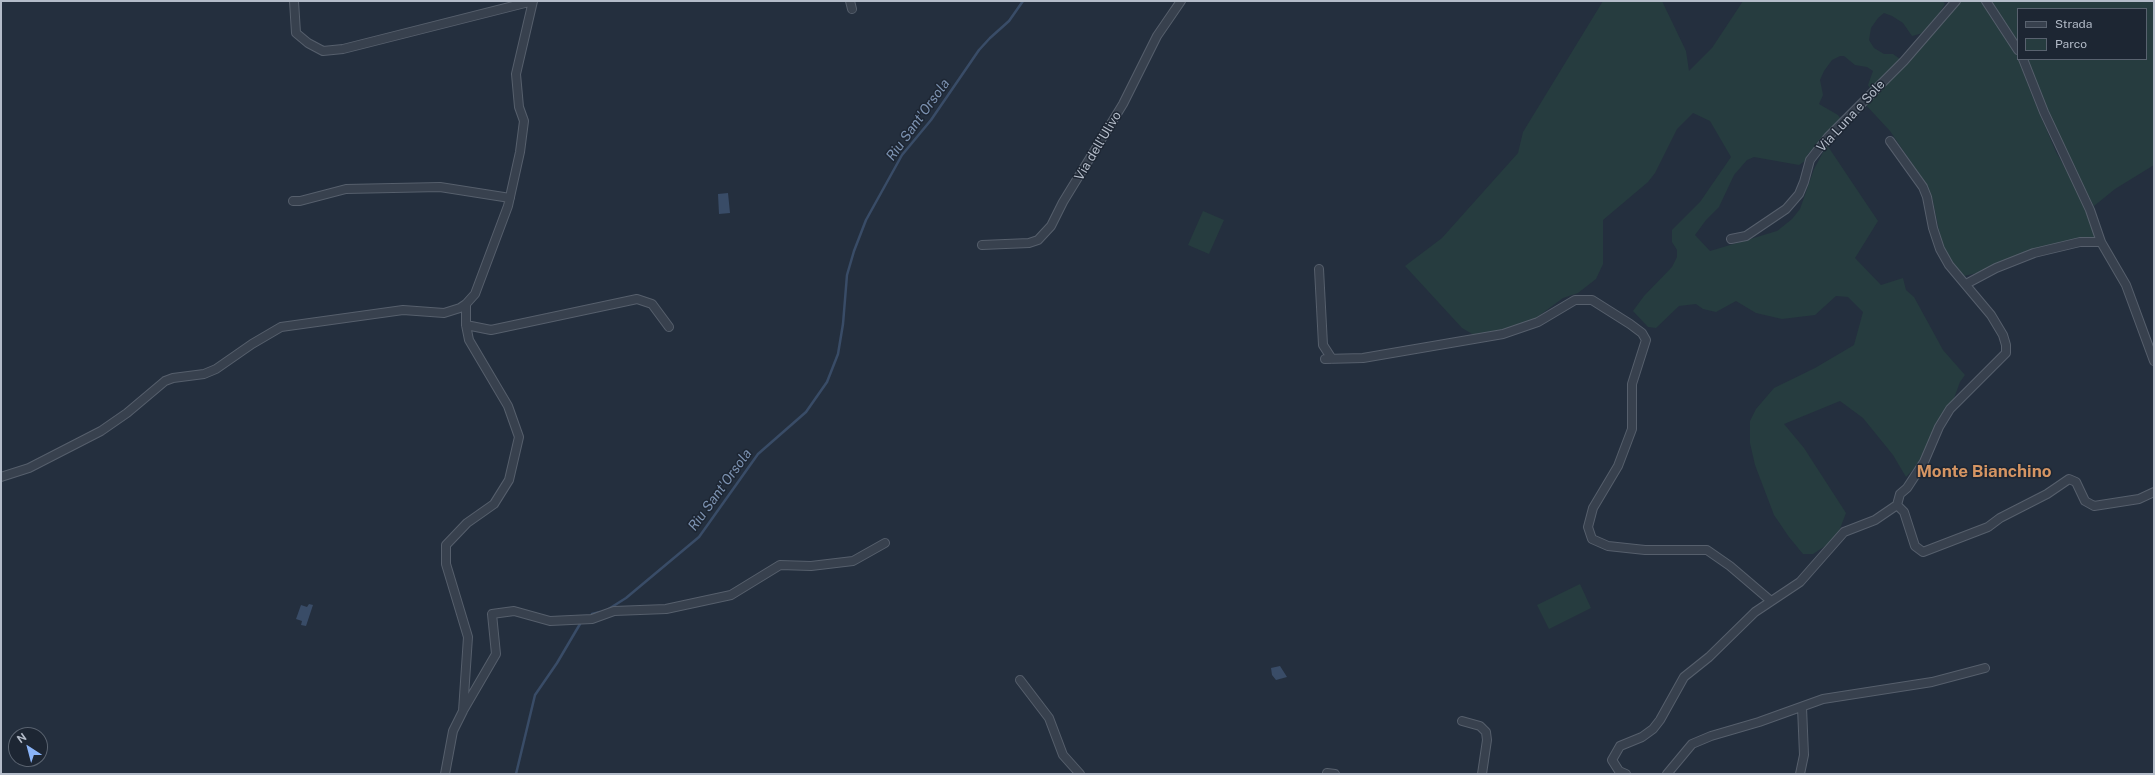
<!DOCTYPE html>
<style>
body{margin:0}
#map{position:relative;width:2155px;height:775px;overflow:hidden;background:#242f3e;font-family:"Public Sans",sans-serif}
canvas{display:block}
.frame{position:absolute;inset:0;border:2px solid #b4bcc9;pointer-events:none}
.legend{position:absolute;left:2017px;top:8px;width:130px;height:52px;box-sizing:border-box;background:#1d2633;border:1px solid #59626f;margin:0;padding:5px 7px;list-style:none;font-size:12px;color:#b4bcc9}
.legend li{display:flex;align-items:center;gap:8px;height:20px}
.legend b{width:20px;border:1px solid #59626f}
.north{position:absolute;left:8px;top:727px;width:40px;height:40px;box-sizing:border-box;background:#1d2633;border:1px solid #59626f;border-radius:50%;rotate:324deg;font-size:11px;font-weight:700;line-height:16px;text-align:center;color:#b4bcc9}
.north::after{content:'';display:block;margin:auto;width:14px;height:18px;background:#8ab4f8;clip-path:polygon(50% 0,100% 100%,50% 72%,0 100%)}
</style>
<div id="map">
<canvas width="2155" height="775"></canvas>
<div class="frame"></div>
<ul class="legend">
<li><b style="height:5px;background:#38414e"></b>Strada</li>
<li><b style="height:11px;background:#263c3f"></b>Parco</li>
</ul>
<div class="north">N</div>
</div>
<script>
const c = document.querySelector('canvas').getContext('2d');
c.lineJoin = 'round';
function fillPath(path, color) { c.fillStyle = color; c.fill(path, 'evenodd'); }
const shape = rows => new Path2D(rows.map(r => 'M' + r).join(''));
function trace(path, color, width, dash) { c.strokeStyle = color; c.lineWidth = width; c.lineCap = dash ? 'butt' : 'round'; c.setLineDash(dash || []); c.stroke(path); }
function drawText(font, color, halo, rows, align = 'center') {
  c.font = font + ' "Public Sans",sans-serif'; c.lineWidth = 3; c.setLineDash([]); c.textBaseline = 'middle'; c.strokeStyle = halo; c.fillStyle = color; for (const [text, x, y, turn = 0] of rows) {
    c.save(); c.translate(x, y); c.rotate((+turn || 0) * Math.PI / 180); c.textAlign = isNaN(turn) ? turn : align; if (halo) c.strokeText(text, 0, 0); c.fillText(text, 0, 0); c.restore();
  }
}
fillPath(shape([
 [1603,1,1662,1,1686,51,1689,71,1712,48,1743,1,1943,1,1945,4,1936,18,1923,33,1912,36,1903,23,1892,16,1884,13,1878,18,1871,28,1869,40,1874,48,1884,54,1893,54,1900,59,1898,63,1872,91,1868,85,1873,71,1867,67,1855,65,1844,56,1840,56,1832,60,1824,71,1820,80,1823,95,1819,104,1838,115,1841,119,1826,137,1808,154,1805,161,1799,165,1754,157,1747,160,1734,175,1719,207,1706,220,1695,235,1710,251,1777,231,1792,219,1800,209,1814,169,1827,145,1878,221,1855,258,1881,285,1903,278,1906,290,1914,297,1943,350,1965,375,1960,382,1950,409,1927,455,1906,477,1893,455,1863,418,1840,401,1784,424,1804,448,1846,513,1836,539,1813,554,1803,554,1789,537,1774,515,1755,465,1750,443,1750,421,1756,409,1774,388,1815,368,1854,345,1863,312,1848,297,1836,296,1815,315,1782,319,1756,313,1736,301,1716,312,1703,309,1696,304,1679,306,1656,328,1648,327,1633,311,1644,296,1672,267,1677,257,1677,250,1672,242,1672,230,1700,202,1731,157,1710,121,1693,113,1677,129,1655,173,1648,182,1603,220,1603,264,1596,279,1578,293,1563,298,1524,327,1479,338,1462,328,1405,266,1442,238,1518,153,1523,132],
 [1960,1,1981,1,2018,57,2031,93,2056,152,2077,188,2095,236,2090,239,1993,265,1977,273,1964,276,1953,265,1941,240,1933,201,1928,187,1890,131,1864,103],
 [1989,1,2154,1,2154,165,2115,189,2094,206,2093,205,2048,115,2025,59,2146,59,2146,9,2018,9,2018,45],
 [1203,211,1224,220,1209,254,1188,245],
 [1580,584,1591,608,1549,629,1537,605]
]), '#263c3f');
fillPath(shape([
 [728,193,730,213,719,214,718,194],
 [309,604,313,605,306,626,301,625,302,621,296,619,301,605,307,607],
 [1280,666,1287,677,1276,680,1272,675,1271,668]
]), '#394c67');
trace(shape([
 [607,610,626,598,699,537,758,454,806,412,827,382,838,354,843,324,847,275,854,251,866,220,902,155,931,120,979,50,990,38,1009,21,1023,1],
 [592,614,600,612],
 [516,774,535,695,557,663,580,624]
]), '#394c67', 2.5);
const street = shape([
 [294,1,296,33,308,43,323,51,343,49,533,1],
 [850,1,852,9],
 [1986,1,2018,50],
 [2023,59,2044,112,2090,210,2101,242,2126,285,2154,361],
 [1890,141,1923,187,1927,197,1933,228,1940,249,1949,265,1991,315,2003,335,2006,345,2006,353,1950,409,1939,427,1924,462,1907,488,1900,494,1897,505],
 [293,201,300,201,346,189,440,187,510,198],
 [1731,239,1746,236,1786,209,1799,194,1804,182,1810,160,1828,137,1904,61,1956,1],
 [982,245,1029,243,1038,240,1051,226,1063,202,1123,104,1157,36,1181,1],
 [1319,269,1323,345,1332,359],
 [1966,284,1996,268,2034,253,2080,242,2101,242],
 [466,325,491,330,637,299,652,304,669,327],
 [1325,359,1363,358,1503,334,1538,322,1575,300,1592,300,1630,324,1642,333,1646,340,1632,384,1632,429,1618,466,1593,508,1588,527,1592,539,1608,546,1645,550,1707,550,1730,566,1771,601],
 [1,477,29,468,101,431,127,413,165,381,173,378,204,374,216,369,252,344,281,327,403,310,444,313,460,308,466,304,475,294,508,206,520,152,524,121,519,107,516,74,533,1],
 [1020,680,1049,718,1063,755,1080,774],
 [464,709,496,654,492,614,514,611,550,621,592,619,614,611,666,609,731,595,780,565,811,566,853,561,885,543],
 [1462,721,1480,726,1486,732,1487,740,1482,774],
 [1327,773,1335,774],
 [445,774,453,731,463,711,468,637,446,564,446,545,467,523,494,504,509,480,519,437,508,406,469,340,466,325,466,304],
 [1626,774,1619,771,1612,760,1620,746,1642,737,1653,729,1660,720,1684,677,1709,657,1755,612,1800,582,1844,532,1875,520,1897,505,1904,512,1915,546,1923,552,1988,527,2000,518,2047,494,2069,479,2076,482,2085,501,2094,506,2139,499,2154,492],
 [1667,774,1692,744,1711,736,1759,722,1823,699,1932,682,1985,668],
 [1800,774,1804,755,1802,707]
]);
trace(street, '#565f6c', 10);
trace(street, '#38414e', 8);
drawText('13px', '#b4bcc9', '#1d2633', [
 ["Via Luna e Sole",1851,116,-47],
 ["Via dell'Ulivo",1098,146,-59]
]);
drawText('italic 14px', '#7c92b1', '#1d2633', [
 ["Riu Sant'Orsola",918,120,-54],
 ["Riu Sant'Orsola",720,490,-54]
]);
drawText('bold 17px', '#d59563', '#1d2633', [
 ["Monte Bianchino",1984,472]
]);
</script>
